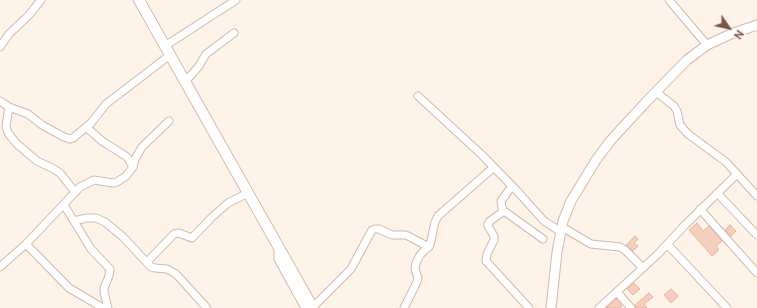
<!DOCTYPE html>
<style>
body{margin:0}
#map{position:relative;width:757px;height:308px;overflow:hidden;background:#fef3e8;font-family:"DM Sans",sans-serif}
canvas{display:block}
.north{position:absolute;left:709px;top:8px;width:40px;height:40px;-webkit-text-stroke:3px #fff8f0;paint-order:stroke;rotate:124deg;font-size:11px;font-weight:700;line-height:16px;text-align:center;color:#7a5649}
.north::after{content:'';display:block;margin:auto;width:14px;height:18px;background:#7a5649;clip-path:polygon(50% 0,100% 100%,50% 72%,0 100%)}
</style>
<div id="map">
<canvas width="757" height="308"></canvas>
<div class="north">N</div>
</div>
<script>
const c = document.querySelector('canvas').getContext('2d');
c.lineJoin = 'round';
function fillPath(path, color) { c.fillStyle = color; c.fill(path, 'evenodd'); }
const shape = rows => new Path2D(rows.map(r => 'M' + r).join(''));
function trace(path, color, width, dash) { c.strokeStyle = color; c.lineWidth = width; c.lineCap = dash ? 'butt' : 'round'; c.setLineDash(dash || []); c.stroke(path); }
const building = shape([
 [697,223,703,231,709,226,722,241,716,246,719,250,712,256,689,230,697,223],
 [730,225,736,231,731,236,725,230,730,225],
 [635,236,638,239,634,243,638,246,633,251,626,245,635,236],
 [634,283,640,289,633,295,627,289,634,283],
 [671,289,678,296,671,303,664,295,671,289],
 [649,293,653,297,644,304,647,308,636,308,635,305,649,293],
 [616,299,622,306,620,308,606,308,616,299]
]);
fillPath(building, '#f5cfbe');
trace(building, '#e9b39d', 1);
const minor = shape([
 [669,0,707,45],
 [165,46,236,0],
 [0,47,9,34,29,15,41,0],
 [185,82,199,66,206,54,234,33],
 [656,92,674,106,677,111,680,125,688,134,726,162,757,196],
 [418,96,482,155,518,192,544,221,561,232],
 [0,101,9,107,28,114,42,125,64,137,70,139,73,138,91,123,106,104,170,55],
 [9,107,6,126,8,133,17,144,37,161,52,168,60,173,75,192],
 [86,127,102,141,127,157,133,167],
 [512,186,501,201,502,208,504,211,543,239],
 [717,193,757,235],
 [64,205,91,249,110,269,109,276,104,288,104,292,108,308],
 [700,209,757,273],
 [504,211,490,221,488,224,488,226,494,236,494,240,487,254,486,261,529,308],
 [74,221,87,218,96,218,105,222,123,237,151,267,155,268,167,269,176,274,207,308],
 [562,227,591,244,620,247,625,250,643,268],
 [26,244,69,288,103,308],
 [667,244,727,308],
 [278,247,278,259,305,308],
 [147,262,174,234,179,233,192,238,211,218,228,203,248,193],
 [0,267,26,244,80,187,94,180,113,183,117,182,126,176,133,167,135,159,142,147,169,121],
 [617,292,631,308],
 [313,307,351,269,372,230,375,229,379,229,392,235,406,235,429,247],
 [404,308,417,282,418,278,415,269,416,263,420,255,430,245,435,222,438,216,494,167],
 [599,308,657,255,684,226,737,174]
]);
const tertiary = shape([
 [551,308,557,252,563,221,571,201,596,160,611,140,647,101,687,60,707,45,731,34,757,25]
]);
const secondary = shape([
 [139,0,313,308]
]);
trace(minor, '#d1b9ac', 9);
trace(tertiary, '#d1b9ac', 11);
trace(secondary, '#d7bbac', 12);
trace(minor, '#fff', 7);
trace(tertiary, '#fff', 9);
trace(secondary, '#fff', 10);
</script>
